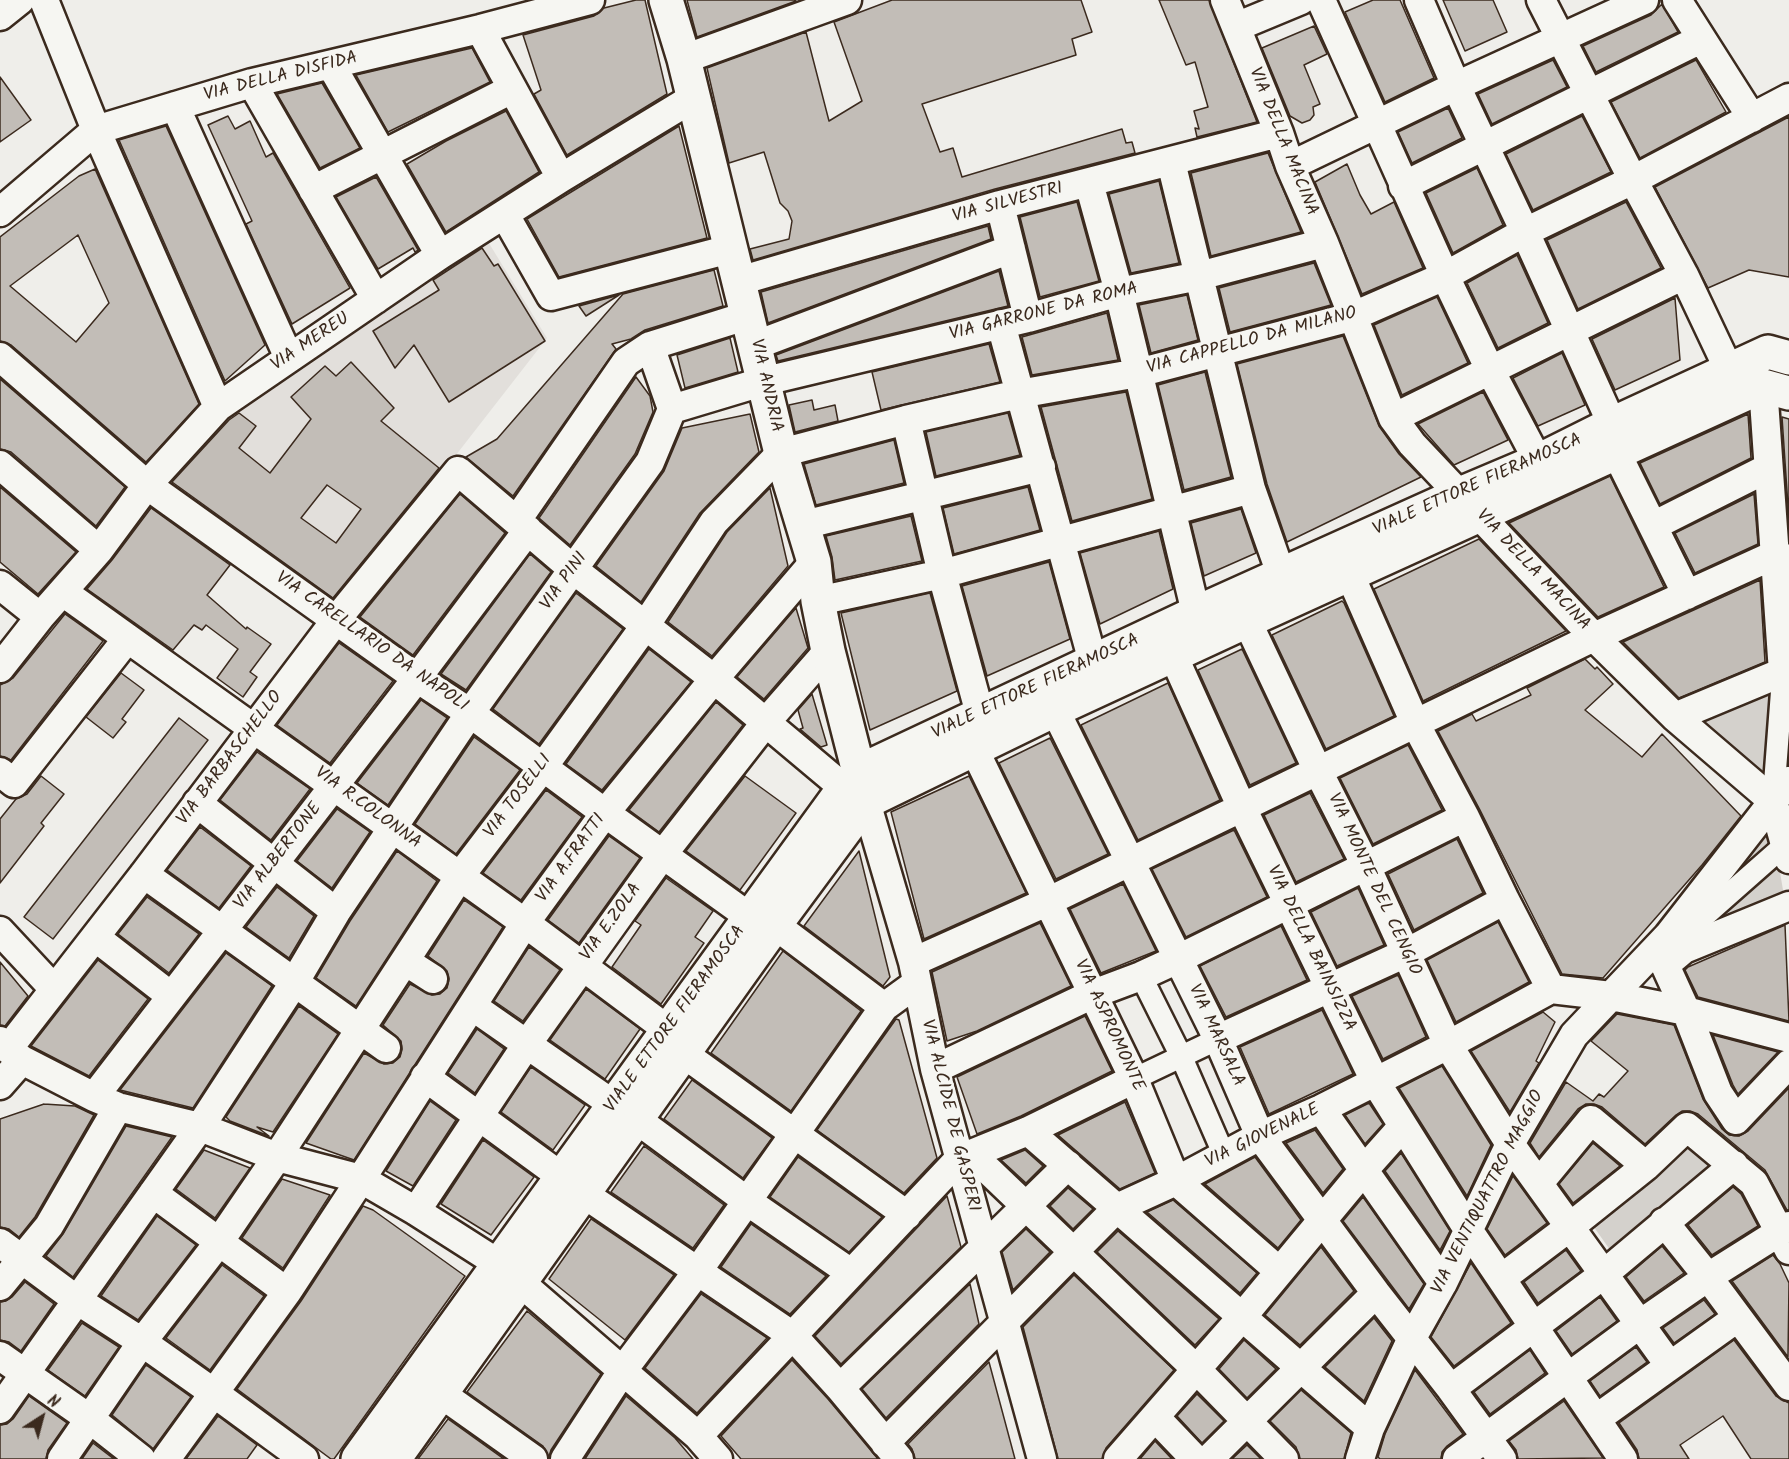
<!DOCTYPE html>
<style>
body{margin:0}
#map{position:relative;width:1789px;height:1459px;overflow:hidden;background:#efeeea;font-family:Kalam,sans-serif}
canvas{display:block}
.north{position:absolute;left:12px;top:1387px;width:60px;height:60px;-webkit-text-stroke:4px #f6f6f2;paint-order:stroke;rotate:36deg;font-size:16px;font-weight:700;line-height:24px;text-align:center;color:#3b2a1e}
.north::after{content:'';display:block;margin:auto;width:21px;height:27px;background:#3b2a1e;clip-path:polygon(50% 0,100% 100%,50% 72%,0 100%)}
</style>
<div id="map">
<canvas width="1789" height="1459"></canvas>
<div class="north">N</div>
</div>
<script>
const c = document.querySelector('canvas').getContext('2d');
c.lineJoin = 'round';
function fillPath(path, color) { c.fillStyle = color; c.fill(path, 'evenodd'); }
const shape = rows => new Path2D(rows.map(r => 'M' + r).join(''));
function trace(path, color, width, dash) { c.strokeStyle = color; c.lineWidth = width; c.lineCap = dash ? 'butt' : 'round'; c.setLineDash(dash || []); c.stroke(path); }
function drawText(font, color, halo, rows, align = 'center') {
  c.font = font + ' Kalam,sans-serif'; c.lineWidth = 5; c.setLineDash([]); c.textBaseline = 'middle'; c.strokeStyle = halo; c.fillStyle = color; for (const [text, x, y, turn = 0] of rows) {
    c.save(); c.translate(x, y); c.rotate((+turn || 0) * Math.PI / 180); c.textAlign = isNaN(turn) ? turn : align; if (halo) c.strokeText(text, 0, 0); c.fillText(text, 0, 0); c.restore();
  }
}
fillPath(shape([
 [487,240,547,338,337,608,170,487,233,406]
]), '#e2dfdb');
fillPath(shape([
 [1783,686,1789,687,1789,770,1774,789,1698,717],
 [1770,813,1784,896,1680,945],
 [1691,1138,1719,1163,1613,1254,1591,1223]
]), '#d4d1cc');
const building = shape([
 [636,0,645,0,667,94,567,155,534,94,541,90,523,35,594,16,604,8,636,0],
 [687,0,795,0,796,1,697,37,687,0],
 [892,0,1081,0,1092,32,1072,39,1076,55,922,104,940,152,953,148,962,177,1122,129,1126,143,1132,142,1135,153,995,189,753,260,750,249,789,239,792,221,788,211,780,203,764,152,729,163,707,68,806,32,829,121,862,101,834,22,892,0],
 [1159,0,1209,0,1257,122,1197,137,1195,128,1199,129,1194,111,1208,107,1195,62,1186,65,1159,0],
 [1373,0,1400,0,1434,78,1385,102,1345,12,1373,0],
 [1443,0,1493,0,1507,32,1465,51,1443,0],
 [1662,4,1678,32,1596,72,1583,46,1651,15,1662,4],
 [1314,26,1327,54,1304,65,1320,104,1313,107,1314,115,1310,120,1302,123,1290,116,1262,48,1314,26],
 [472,48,490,82,388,132,356,75,472,48],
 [1553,60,1567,87,1492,124,1478,94,1553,60],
 [1696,60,1726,112,1640,158,1611,102,1696,60],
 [0,77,31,120,0,142,0,77],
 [322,83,360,148,320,168,277,94,322,83],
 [1448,108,1462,138,1412,163,1398,132,1448,108],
 [506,111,539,172,446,232,407,164,446,141,506,111],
 [228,116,235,129,250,121,266,157,273,153,350,288,292,324,246,224,252,221,208,125,228,116],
 [1582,116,1611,172,1533,210,1506,154,1582,116],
 [1789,117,1789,277,1749,270,1708,288,1655,187,1789,117],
 [166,126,265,345,225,381,119,140,166,126],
 [679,126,707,238,559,277,527,219,679,126],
 [1268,153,1301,232,1211,256,1191,173,1268,153],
 [1347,164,1360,195,1371,214,1394,202,1423,268,1362,294,1315,182,1347,164],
 [1477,168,1503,225,1453,253,1426,193,1477,168],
 [95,169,199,404,146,462,11,345,0,341,0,237,79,176,95,169],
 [78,235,109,303,76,342,10,286,78,235],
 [376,177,418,250,415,252,413,248,378,269,336,197,376,177],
 [1159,181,1179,263,1131,273,1109,194,1159,181],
 [1077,202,1099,281,1040,297,1020,217,1077,202],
 [1626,202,1661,268,1578,309,1547,240,1626,202],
 [988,226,991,239,768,323,761,292,988,226],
 [482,248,494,266,498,264,545,341,449,402,414,345,395,368,373,331,439,290,433,280,482,248],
 [1517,255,1548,323,1498,348,1467,283,1517,255],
 [1314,263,1331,305,1230,332,1219,288,1314,263],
 [714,270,723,306,645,330,631,339,612,344,616,349,513,496,466,457,497,439,623,294,714,270],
 [999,271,1008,306,778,361,776,355,999,271],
 [619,295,586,316,579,306,619,295],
 [1187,295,1198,340,1151,353,1139,305,1187,295],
 [1437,297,1468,363,1402,395,1374,325,1437,297],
 [1675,298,1680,360,1615,390,1592,339,1675,298],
 [1107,313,1118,360,1032,375,1022,337,1107,313],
 [1343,336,1379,426,1399,454,1421,477,1287,542,1267,484,1237,364,1343,336],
 [730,338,738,372,685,388,677,355,730,338],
 [989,344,1000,382,881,410,872,372,989,344],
 [1562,353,1585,405,1538,426,1513,378,1562,353],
 [351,362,394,408,381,421,439,468,333,598,172,482,229,420,239,413,256,426,239,448,270,473,311,419,291,397,325,366,336,376,351,362],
 [327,485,361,509,336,543,301,518,327,485],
 [1205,372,1231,477,1184,490,1158,385,1205,372],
 [636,377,650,396,653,412,635,454,570,545,539,518,636,377],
 [0,379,125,487,96,526,11,452,0,449,0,379],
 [1126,392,1152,499,1072,521,1041,407,1126,392],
 [1483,392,1508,440,1454,465,1418,424,1483,392],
 [812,400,814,410,835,405,838,421,795,432,789,405,812,400],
 [1008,413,1020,455,936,476,926,432,1008,413],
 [750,414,759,452,700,513,641,602,596,566,664,471,682,428,750,414],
 [1748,414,1751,458,1660,504,1640,463,1748,414],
 [1782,417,1789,419,1789,521,1782,417],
 [894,440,904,483,816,505,804,464,894,440],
 [1610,476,1664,587,1598,617,1509,523,1610,476],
 [0,487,76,552,38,594,0,562,0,487],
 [1028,487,1040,530,954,554,943,508,1028,487],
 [770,488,788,566,712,656,668,622,727,532,770,488],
 [460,494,505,533,413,655,360,617,460,494],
 [1754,494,1758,544,1695,573,1675,533,1754,494],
 [151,508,230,565,207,595,246,629,247,627,271,644,250,672,257,677,243,697,217,678,238,649,206,625,202,630,194,625,173,650,87,589,112,560,151,508],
 [1241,509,1256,553,1204,576,1191,523,1241,509],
 [911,516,922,561,835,580,832,557,826,536,911,516],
 [1159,531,1173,589,1100,624,1080,553,1159,531],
 [1479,539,1566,631,1423,701,1374,589,1479,539],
 [530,554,551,572,466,690,441,674,530,554],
 [1049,562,1070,639,987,676,962,586,1049,562],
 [1760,580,1765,662,1679,698,1623,642,1760,580],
 [576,593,623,629,539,744,493,709,576,593],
 [930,593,957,691,870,730,841,613,930,593],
 [1342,601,1344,603,1394,716,1326,749,1272,635,1342,601],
 [796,608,808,648,764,699,737,677,796,608],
 [65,614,103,641,11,760,0,756,0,685,13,678,65,614],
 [339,643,393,681,330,763,277,725,339,643],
 [649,649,691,682,602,790,566,764,649,649],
 [1242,649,1296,763,1250,785,1198,670,1242,649],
 [1585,659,1595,669,1597,667,1613,684,1585,710,1642,757,1662,734,1741,816,1702,865,1603,978,1562,974,1480,810,1438,731,1472,714,1476,721,1531,695,1527,688,1585,659],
 [121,673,144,690,122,719,126,722,113,738,86,717,121,673],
 [1168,683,1220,800,1138,840,1081,725,1168,683],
 [812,694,827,745,821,747,800,729,803,728,798,710,812,694],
 [421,700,447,718,388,805,357,783,421,700],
 [716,702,743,725,659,832,629,810,716,702],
 [179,718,208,740,53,939,24,917,179,718],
 [474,737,520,770,456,854,415,824,474,737],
 [1050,738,1108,854,1056,879,999,763,1050,738],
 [1408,745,1442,810,1373,844,1340,778,1408,745],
 [257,752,310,789,271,840,220,800,257,752],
 [41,776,64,794,41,823,44,826,0,883,0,819,16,799,27,794,41,776],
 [745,776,796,813,740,890,686,851,745,776],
 [969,776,1026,893,924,939,891,812,969,776],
 [546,790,582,817,521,900,483,873,546,790],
 [1310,793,1344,859,1296,882,1264,815,1310,793],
 [337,809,370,832,332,888,297,861,337,809],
 [200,827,251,866,219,908,167,870,200,827],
 [1234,830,1267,897,1186,937,1152,869,1234,830],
 [609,836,640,858,579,943,548,920,609,836],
 [1457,839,1483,893,1414,930,1388,874,1457,839],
 [397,851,437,881,356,1006,316,978,350,921,397,851],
 [859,851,890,977,883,986,804,926,859,851],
 [666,878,713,911,695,937,704,943,661,1004,612,967,641,925,635,921,666,878],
 [1123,884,1156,951,1101,973,1070,909,1123,884],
 [277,887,314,916,289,958,246,927,277,887],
 [1358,888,1384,945,1337,966,1311,912,1358,888],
 [147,897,199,934,169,973,118,934,147,897],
 [464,900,503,927,354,1160,306,1143,364,1053,384,1064,393,1063,400,1057,402,1049,401,1041,383,1025,410,984,432,995,440,994,447,988,449,979,447,971,428,956,464,900],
 [1498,922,1529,982,1456,1022,1427,960,1498,922],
 [1040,923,1071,986,977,1031,947,1041,932,972,1040,923],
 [1785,925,1789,1021,1698,997,1685,970,1688,967,1785,925],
 [1281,926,1307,980,1226,1017,1200,966,1281,926],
 [529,947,560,970,523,1021,494,1001,529,947],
 [783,951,861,1011,791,1111,711,1053,783,951],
 [226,953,272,986,193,1108,120,1090,226,953],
 [98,960,148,999,89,1076,31,1046,98,960],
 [0,962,28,996,5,1026,0,1025,0,962],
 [1398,975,1426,1037,1383,1059,1352,996,1398,975],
 [586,989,640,1029,605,1079,550,1040,586,989],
 [299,1006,338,1034,273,1132,257,1127,269,1136,230,1121,226,1117,299,1006],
 [1322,1010,1353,1074,1269,1114,1240,1047,1322,1010],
 [1543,1012,1555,1022,1536,1061,1539,1063,1510,1112,1471,1051,1543,1012],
 [1617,1014,1674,1025,1703,1099,1722,1129,1729,1135,1739,1136,1748,1131,1789,1088,1789,1210,1787,1210,1765,1170,1698,1114,1690,1111,1682,1111,1676,1115,1645,1144,1602,1107,1594,1104,1586,1104,1578,1109,1539,1157,1530,1143,1566,1082,1593,1101,1599,1094,1604,1097,1628,1071,1591,1041,1617,1014],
 [1085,1016,1112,1071,1021,1116,977,1134,957,1077,1085,1016],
 [896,1019,899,1020,937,1158,904,1193,817,1130,896,1019],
 [477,1029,504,1049,475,1093,448,1073,477,1029],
 [1713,1035,1778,1052,1738,1094,1733,1085,1713,1035],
 [1442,1066,1491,1145,1467,1196,1399,1088,1442,1066],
 [531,1067,585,1105,553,1150,501,1112,531,1067],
 [692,1080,772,1138,743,1178,664,1119,692,1080],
 [430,1101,456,1120,413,1186,386,1171,430,1101],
 [1125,1102,1155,1173,1120,1189,1058,1135,1125,1102],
 [1369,1103,1383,1124,1365,1144,1345,1115,1369,1103],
 [44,1104,75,1106,94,1115,35,1217,19,1237,9,1229,0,1227,0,1119,44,1104],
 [126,1126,172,1137,73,1277,46,1256,63,1234,126,1126],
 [1315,1130,1343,1169,1323,1193,1286,1143,1315,1130],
 [483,1140,534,1177,491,1235,441,1204,483,1140],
 [1593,1143,1620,1166,1573,1203,1559,1184,1593,1143],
 [644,1146,724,1205,693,1248,611,1192,644,1146],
 [204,1150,250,1168,215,1218,176,1189,204,1150],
 [1025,1150,1043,1166,1026,1183,1001,1160,1025,1150],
 [1401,1153,1450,1231,1440,1250,1385,1171,1401,1153],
 [798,1157,882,1217,849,1252,770,1197,798,1157],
 [1255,1157,1301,1220,1278,1248,1205,1184,1255,1157],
 [1513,1176,1547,1223,1505,1255,1487,1229,1513,1176],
 [282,1179,330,1195,283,1268,242,1238,282,1179],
 [1733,1187,1741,1194,1758,1226,1712,1255,1688,1225,1733,1187],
 [1068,1188,1093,1209,1073,1229,1050,1206,1068,1188],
 [947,1196,961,1247,841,1364,815,1336,947,1196],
 [1363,1197,1424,1284,1409,1309,1343,1221,1363,1197],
 [1173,1200,1257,1273,1240,1293,1147,1212,1173,1200],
 [363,1206,373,1210,465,1276,334,1459,331,1459,237,1389,301,1301,363,1206],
 [157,1216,196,1245,138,1320,101,1296,157,1216],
 [591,1219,674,1275,625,1340,549,1279,591,1219],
 [751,1224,826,1276,790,1314,721,1267,751,1224],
 [1026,1229,1050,1252,1013,1290,1002,1252,1026,1229],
 [1118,1231,1219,1319,1195,1345,1097,1252,1118,1231],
 [1662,1246,1684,1273,1644,1301,1626,1277,1662,1246],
 [1321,1247,1354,1291,1300,1345,1265,1315,1321,1247],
 [1566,1250,1581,1271,1538,1303,1524,1282,1566,1250],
 [1773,1255,1780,1264,1789,1283,1788,1357,1732,1281,1773,1255],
 [1471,1263,1511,1323,1454,1366,1431,1337,1471,1263],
 [222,1265,264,1296,210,1370,166,1338,222,1265],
 [1074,1275,1174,1370,1106,1448,1102,1459,1058,1459,1023,1327,1074,1275],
 [25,1282,54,1304,21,1351,9,1342,0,1340,0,1302,6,1301,12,1297,25,1282],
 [970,1284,979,1324,886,1418,862,1389,970,1284],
 [701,1294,767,1338,697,1413,645,1368,701,1294],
 [1600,1297,1617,1321,1572,1354,1556,1331,1600,1297],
 [1704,1300,1715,1314,1674,1343,1663,1328,1704,1300],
 [527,1311,601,1374,551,1450,549,1457,543,1446,467,1392,527,1311],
 [1374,1318,1392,1341,1364,1401,1325,1367,1374,1318],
 [82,1323,119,1347,85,1396,48,1370,82,1323],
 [1244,1340,1276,1369,1247,1398,1219,1369,1244,1340],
 [1734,1340,1776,1396,1789,1403,1789,1459,1751,1459,1723,1416,1680,1445,1689,1459,1639,1459,1637,1450,1619,1423,1734,1340],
 [1636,1347,1647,1362,1600,1396,1590,1381,1636,1347],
 [1530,1350,1545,1373,1490,1414,1474,1392,1530,1350],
 [792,1360,828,1399,878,1459,741,1459,721,1436,792,1360],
 [989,1362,1015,1459,915,1459,912,1449,908,1444,989,1362],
 [146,1365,191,1397,153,1449,112,1415,146,1365],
 [1415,1370,1463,1434,1447,1446,1442,1452,1441,1459,1380,1459,1378,1457,1385,1434,1415,1370],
 [1301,1390,1351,1433,1344,1459,1300,1459,1296,1447,1270,1421,1301,1390],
 [1197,1394,1224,1421,1202,1443,1177,1416,1197,1394],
 [29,1396,67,1423,48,1450,46,1459,0,1459,0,1425,7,1424,13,1419,29,1396],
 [626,1396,675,1438,693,1459,585,1459,626,1396],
 [1564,1401,1603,1458,1518,1459,1516,1450,1509,1441,1564,1401],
 [218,1416,257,1445,247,1459,186,1459,218,1416],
 [448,1419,504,1459,418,1459,448,1419],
 [1155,1441,1172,1459,1140,1459,1155,1441],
 [93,1443,114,1459,82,1459,93,1443],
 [1247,1445,1261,1459,1232,1459,1247,1445]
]);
fillPath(building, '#c2bdb7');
trace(building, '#3b2a1e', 1.5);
const pedestrian = shape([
 [1773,803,1783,672],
 [1676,941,1786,844],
 [1141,976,1181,1056,1224,1155],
 [1134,1079,1218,1039]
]);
const minor = shape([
 [44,0,96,130,218,407],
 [1225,0,1279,133,1290,166,1324,243,1393,418,1412,444,1594,637,1675,717,1773,801,1789,859],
 [1321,0,1445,276,1490,370,1538,461],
 [1419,0,1456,86,1525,232,1612,424],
 [1541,0,1633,180,1684,275,1729,370],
 [1677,0,1752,118],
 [0,16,20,0],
 [1236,27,1301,0],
 [480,29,561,178],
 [684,59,847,0],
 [331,65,440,255],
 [252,83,376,299],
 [175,106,289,358],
 [1171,162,1251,489,1281,574],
 [1290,166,1456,86,1644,0],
 [1089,183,1119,292,1196,613],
 [1403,186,1701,39],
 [313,190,512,89],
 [1000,205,1028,318],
 [0,212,96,130,252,83,480,29,590,0],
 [505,215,551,296,730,249],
 [739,281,1000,205,1279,133],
 [1001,324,1093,662],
 [756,345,1011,249],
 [650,346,672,409],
 [0,357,147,485,417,678,470,713,605,813,751,918],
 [1763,386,1783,672],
 [1393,418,1684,275],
 [906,420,942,574,980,714],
 [1616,452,1687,595],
 [0,465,99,550],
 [517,520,626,362,650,346,749,315],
 [803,525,1041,467],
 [1653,526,1768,468],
 [1350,575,1415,723,1465,817,1505,900,1551,989],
 [0,585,40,617],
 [63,592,525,923,668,1030],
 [818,601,942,574,1251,489],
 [1247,621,1318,771,1366,866,1448,1045,1510,1144,1670,1366],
 [1173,655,1242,808,1375,1081,1469,1231,1623,1459],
 [0,668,40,617,99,550,147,485,218,407,440,255,561,178,693,98],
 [1055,710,1218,1039,1260,1136,1376,1293,1451,1389,1502,1459],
 [1675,717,1783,672,1789,673],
 [975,751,1134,1079,1176,1181,1279,1271],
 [0,772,14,783,127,639],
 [866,802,913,962,935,1069,1042,1459],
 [197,803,336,912],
 [144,874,386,1048],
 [775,925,884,1007],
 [0,931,54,989],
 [95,937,171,996],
 [1653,952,1665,965,1686,1011,1718,1093,1736,1120,1789,1064],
 [405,961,433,979],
 [913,962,1049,901,1594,637,1774,555,1789,559],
 [1665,965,1684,949,1789,906],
 [1551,989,1611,996,1686,1011,1789,1038],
 [472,1006,614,1105],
 [1218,1039,1406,953,1505,900],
 [0,1041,8,1049,22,1060,94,1097,118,1107,200,1127,277,1157,361,1179,416,1211,499,1264,698,1436,718,1459],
 [8,1049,144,874,336,620,458,471,574,570,714,679,844,788],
 [684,1054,907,1215],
 [935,1069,1093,994,1141,976,1178,959,1465,817],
 [425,1077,562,1177],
 [0,1085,22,1060],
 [94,1097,417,678,528,530],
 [1321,1109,1443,1283],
 [636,1119,747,1201,851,1273],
 [1028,1131,1370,1428],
 [959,1159,988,1170,1196,1369,1284,1459],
 [1539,1183,1591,1120,1646,1166],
 [153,1193,287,1292],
 [584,1194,793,1336,840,1388,899,1459],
 [416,1211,527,1044,663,854,766,722,828,651],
 [1664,1222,1708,1277,1789,1386],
 [0,1243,77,1300,142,1342,214,1393,304,1459],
 [1502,1278,1571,1226,1646,1166,1687,1127,1754,1183,1789,1250],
 [0,1286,49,1226,118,1107],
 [0,1356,90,1419,141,1459],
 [840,1388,1068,1165],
 [1451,1389,1604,1274,1734,1165],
 [440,1393,533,1459],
 [0,1409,200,1127,294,983,336,912,470,713,650,462,672,409,765,381,1028,318,1119,292,1199,276,1324,243],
 [1155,1417,1195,1459],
 [1596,1419,1737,1318],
 [698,1436,959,1159,1028,1131,1134,1079],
 [885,1443,1117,1208,1176,1181,1260,1136,1321,1109,1448,1045,1551,989],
 [62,1459,142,1342,219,1242,277,1157,460,876,543,767,645,626,714,522,781,453,906,420,1019,394,1138,373,1351,317,1445,276,1525,232,1633,180,1789,98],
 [166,1459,287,1292,361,1179,525,923,605,813,714,679,814,562],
 [565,1459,623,1370,697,1272,884,1007,917,983],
 [1118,1459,1242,1317,1363,1171,1403,1126],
 [1209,1459,1376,1293],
 [1360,1459,1370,1428,1412,1338,1443,1283,1510,1144,1574,1035,1668,936,1789,781],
 [1457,1459,1640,1324,1708,1277,1789,1226]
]);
const secondary = shape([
 [666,0,684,59,781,453,814,562,818,601,828,651,864,792],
 [358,1459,668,1030,844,788,858,772,1196,613,1460,494,1538,461,1612,424,1768,352,1789,358],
 [394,1459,775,925,866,802,1055,710,1247,621,1763,386,1789,393]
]);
trace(pedestrian, '#3b2a1e', 26);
trace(minor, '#3b2a1e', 33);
trace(secondary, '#3b2a1e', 38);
trace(pedestrian, '#f6f6f2', 21);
trace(minor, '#f6f6f2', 28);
trace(secondary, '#f6f6f2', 33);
drawText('18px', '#3b2a1e', '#f6f6f2', [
 ["VIA DELLA DISFIDA",281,78,-14],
 ["VIA DELLA MACINA",1282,142,68],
 ["VIA SILVESTRI",1008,204,-15],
 ["VIA GARRONE DA ROMA",1044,313,-14],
 ["VIA CAPPELLO DA MILANO",1252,342,-15],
 ["VIA MEREU",311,343,-34],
 ["VIA ANDRIA",765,386,77],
 ["VIALE ETTORE FIERAMOSCA",1478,486,-24],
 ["VIA DELLA MACINA",1532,571,47],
 ["VIA PINI",565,582,-54],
 ["VIA CARELLARIO DA NAPOLI",371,643,35],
 ["VIALE ETTORE FIERAMOSCA",1036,688,-25],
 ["VIA BARBASCHELLO",231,759,-53],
 ["VIA TOSELLI",519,797,-53],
 ["VIA R.COLONNA",367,809,36],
 ["VIA ALBERTONE",279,857,-52],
 ["VIA A.FRATTI",572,859,-54],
 ["VIA MONTE DEL CENGIO",1373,885,65],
 ["VIA E.ZOLA",612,923,-54],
 ["VIA DELLA BAINSIZZA",1310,949,64],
 ["VIALE ETTORE FIERAMOSCA",676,1020,-54],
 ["VIA ASPROMONTE",1108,1026,65],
 ["VIA MARSALA",1215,1036,65],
 ["VIA ALCIDE DE GASPERI",949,1116,76],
 ["VIA GIOVENALE",1263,1137,-26],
 ["VIA VENTIQUATTRO MAGGIO",1489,1193,-63]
]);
</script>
